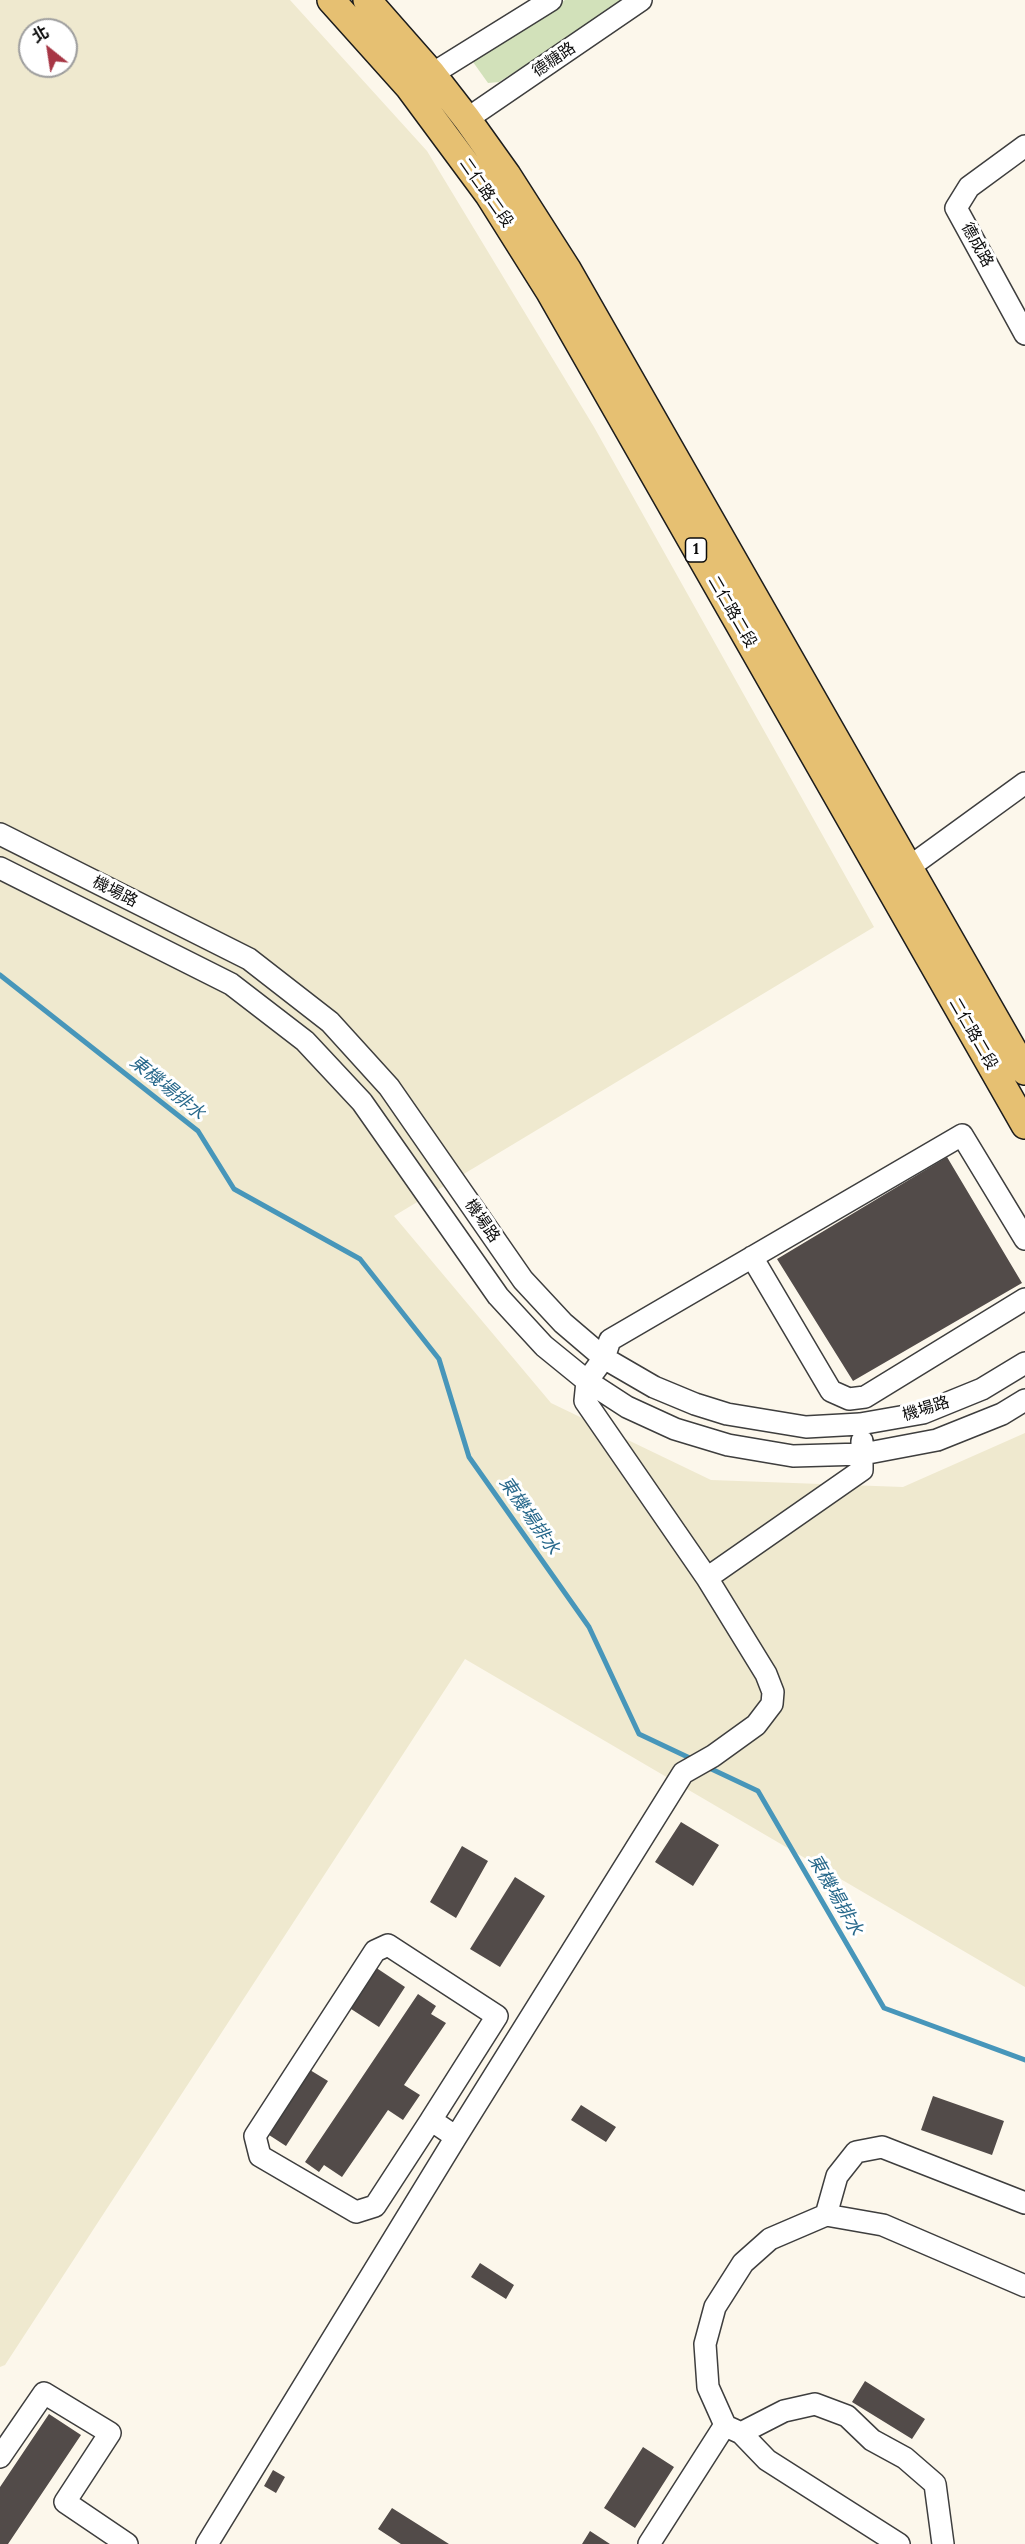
<!DOCTYPE html>
<meta charset="utf-8">
<style>
body{margin:0}
#map{position:relative;width:1025px;height:2544px;overflow:hidden;background:#fcf7eb;font-family:Lora,"Noto Sans TC",serif}
canvas{display:block}
.north{position:absolute;left:18px;top:18px;width:60px;height:60px;box-sizing:border-box;background:#fff;border:2px solid #9d9d9d;border-radius:50%;rotate:330deg;font-size:16px;font-weight:700;line-height:24px;text-align:center;color:#0b0b0b}
.north::after{content:'';display:block;margin:auto;width:21px;height:27px;background:#a73645;clip-path:polygon(50% 0,100% 100%,50% 72%,0 100%)}
</style>
<div id="map">
<canvas width="1025" height="2544"></canvas>
<div class="north">北</div>
</div>
<script>
const c = document.querySelector('canvas').getContext('2d');
c.lineJoin = 'round';
function fillPath(path, color) { c.fillStyle = color; c.fill(path, 'evenodd'); }
const shape = rows => new Path2D(rows.map(r => 'M' + r).join(''));
function trace(path, color, width, dash) { c.strokeStyle = color; c.lineWidth = width; c.lineCap = dash ? 'butt' : 'round'; c.setLineDash(dash || []); c.stroke(path); }
function drawText(font, color, halo, rows, align = 'center') {
  c.font = font + ' Lora,"Noto Sans TC",serif'; c.lineWidth = 6; c.setLineDash([]); c.textBaseline = 'middle'; c.strokeStyle = halo; c.fillStyle = color; for (const [text, x, y, turn = 0] of rows) {
    c.save(); c.translate(x, y); c.rotate((+turn || 0) * Math.PI / 180); c.textAlign = isNaN(turn) ? turn : align; if (halo) c.strokeText(text, 0, 0); c.fillText(text, 0, 0); c.restore();
  }
}
fillPath(shape([
 [0,0,290,0,427,151,594,427,874,927,394,1216,551,1403,711,1480,903,1487,1025,1433,1025,1987,465,1659,5,2365,0,2367],
 [30,30,66,30,66,66,30,66]
]), '#efe9cf');
fillPath(shape([
 [565,0,628,0,499,82,488,83,473,62,481,53]
]), '#d2e1ba');
trace(shape([
 [0,975,198,1131,234,1189,360,1259,439,1359,469,1457,589,1627,639,1734,694,1760],
 [705,1766,758,1791,884,2008,1025,2060]
]), '#4796ba', 5);
fillPath(shape([
 [947,1157,1022,1283,853,1381,777,1259],
 [681,1822,719,1845,693,1886,655,1862],
 [462,1846,488,1861,456,1918,430,1902],
 [515,1877,545,1896,500,1967,470,1949],
 [375,1967,405,1987,379,2027,348,2007],
 [418,1994,436,2006,431,2014,446,2023,404,2085,420,2095,403,2120,388,2110,342,2177,324,2165,319,2172,305,2162],
 [310,2070,328,2081,286,2146,269,2135],
 [933,2096,1004,2121,992,2155,921,2130],
 [581,2105,616,2127,606,2142,571,2120],
 [480,2263,514,2285,506,2299,471,2277],
 [865,2381,925,2419,912,2439,852,2402],
 [49,2414,81,2435,8,2544,0,2544,0,2487],
 [643,2447,674,2467,635,2528,604,2508],
 [273,2470,285,2477,276,2493,264,2486],
 [392,2508,449,2544,401,2544,378,2529],
 [590,2531,610,2544,582,2544]
]), '#524b49');
const minor = shape([
 [432,74,551,0],
 [467,119,641,0],
 [1025,146,969,187,956,208,1025,334],
 [0,834,249,959,330,1022,389,1087,523,1280,563,1323,604,1358,654,1387,695,1404,727,1414,806,1427,860,1424,923,1413,982,1389,1025,1363],
 [0,868,231,984,305,1041,362,1102,498,1296,544,1346,587,1381,627,1407,675,1429,728,1445,793,1456,863,1454,937,1440,1002,1414,1025,1400],
 [908,868,1025,783],
 [752,1257,831,1391,849,1399,865,1397,1025,1299],
 [707,1578,862,1470,862,1441],
 [431,2120,375,2206,356,2212,260,2156,255,2136,375,1951,388,1945,497,2016,431,2120,456,2137],
 [826,2215,837,2176,856,2152,882,2147,1025,2203],
 [730,2428,741,2433,767,2460,899,2544],
 [741,2433,784,2411,815,2404,847,2416,872,2440,905,2458,935,2484,943,2544],
 [0,2457,44,2393,110,2433,65,2502,127,2544],
 [207,2544,456,2137,683,1773,713,1756,756,1725,772,1704,773,1692,766,1674,707,1578,585,1401,587,1381,604,1358,610,1340,962,1135,1025,1239],
 [649,2544,725,2425,708,2387,705,2344,715,2307,743,2263,770,2239,826,2215,883,2225,1025,2286]
]);
const major = shape([
 [331,0,409,87,489,195,550,292,1025,1125],
 [367,0,432,74,467,119,507,175,567,269,1025,1071]
]);
trace(minor, '#3e3e3e', 24);
trace(major, '#1c1c1c', 30);
trace(minor, '#fff', 21);
trace(major, '#e6c072', 27);
for (const [x, y, w] of [
 [696,550,21]
]) { const box = new Path2D(); box.roundRect(x - w / 2, y - 12, w, 24, 4.5); c.fillStyle = '#fff'; c.fill(box); trace(box, '#0b0b0b', 1.5); }
drawText('bold 15px', '#0b0b0b', null, [
 ["1",696,550]
]);
drawText('16px', '#0b0b0b', '#fff', [
 ["德糖路",554,60,-34],
 ["二仁路二段",486,193,55],
 ["德成路",977,245,61],
 ["二仁路二段",732,612,60],
 ["機場路",115,892,27],
 ["二仁路二段",973,1034,60],
 ["機場路",482,1221,55],
 ["機場路",926,1409,-17]
]);
drawText('italic 18px', '#26678a', '#fff', [
 ["東機場排水",167,1088,39],
 ["東機場排水",529,1516,55],
 ["東機場排水",835,1895,60]
]);
</script>
